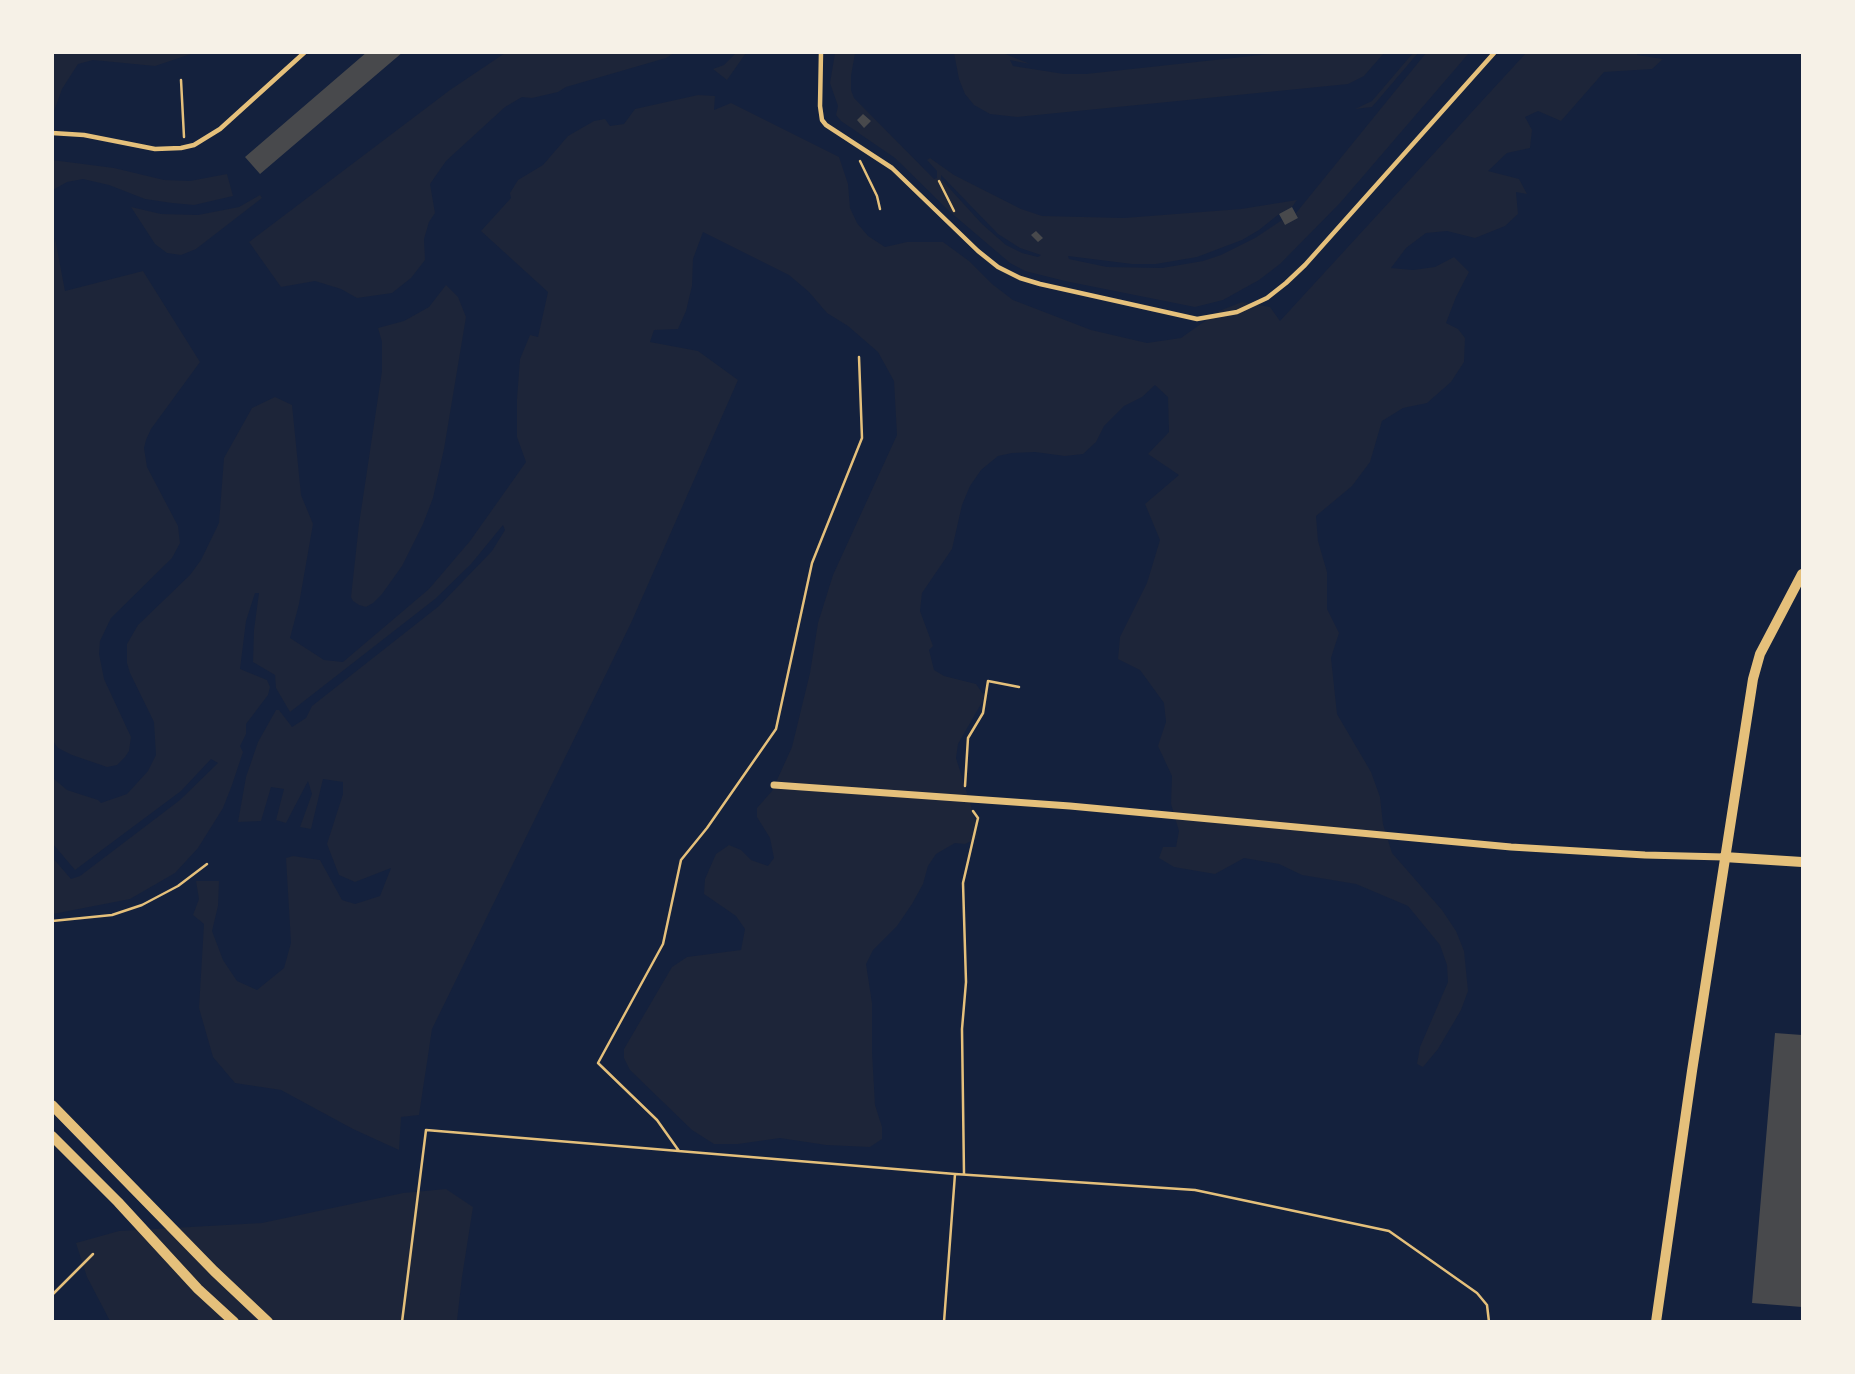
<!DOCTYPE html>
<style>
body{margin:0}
#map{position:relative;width:1855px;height:1374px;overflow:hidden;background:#14213d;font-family:"Fira Sans",sans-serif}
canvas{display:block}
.frame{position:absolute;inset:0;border:54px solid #f6f1e7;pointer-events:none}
</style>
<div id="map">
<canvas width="1855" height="1374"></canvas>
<div class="frame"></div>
</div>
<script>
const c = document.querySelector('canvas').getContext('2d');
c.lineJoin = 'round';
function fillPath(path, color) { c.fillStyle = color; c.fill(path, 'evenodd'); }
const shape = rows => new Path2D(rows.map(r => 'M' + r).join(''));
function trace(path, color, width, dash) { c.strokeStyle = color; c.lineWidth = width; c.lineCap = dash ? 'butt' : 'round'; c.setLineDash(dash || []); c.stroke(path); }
fillPath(shape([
 [53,52,194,52,194,53,155,66,93,60,78,64,62,89,53,114],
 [1638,52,1637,55,1663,59,1652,69,1604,72,1561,121,1538,111,1525,117,1532,130,1530,148,1507,153,1488,171,1519,179,1527,194,1516,192,1518,214,1505,226,1475,238,1447,231,1426,233,1406,248,1391,268,1413,270,1435,267,1454,257,1469,272,1456,297,1446,323,1458,329,1465,338,1464,362,1451,382,1427,403,1403,408,1382,421,1370,462,1352,486,1316,516,1318,541,1327,572,1327,609,1339,633,1331,658,1337,714,1371,772,1380,797,1383,824,1392,853,1442,910,1456,931,1464,951,1468,991,1461,1010,1438,1049,1423,1067,1417,1064,1420,1047,1448,982,1447,965,1440,945,1408,906,1356,884,1302,875,1279,864,1244,858,1215,874,1174,867,1159,858,1163,847,1176,847,1179,831,1171,804,1172,776,1158,746,1166,722,1164,703,1140,670,1118,659,1120,637,1147,583,1160,540,1145,504,1179,475,1148,454,1169,432,1168,397,1155,385,1142,397,1124,406,1104,426,1096,442,1083,454,1065,456,1035,452,1012,453,998,456,981,470,970,486,962,505,952,549,922,593,920,611,933,646,929,650,934,670,944,676,976,684,985,697,958,744,956,758,976,822,977,838,965,844,955,843,936,854,928,866,923,884,912,904,897,926,873,950,866,964,872,1003,872,1052,875,1105,882,1127,882,1139,870,1147,826,1145,780,1138,738,1144,714,1144,692,1130,630,1070,624,1058,624,1049,672,967,687,957,741,950,745,929,736,916,704,894,705,879,716,854,729,845,741,850,751,860,768,866,774,858,770,838,757,817,757,808,772,791,792,747,810,673,818,623,833,575,897,435,894,381,878,352,848,326,827,313,809,292,789,275,703,232,693,259,692,286,686,311,678,329,654,330,650,342,698,351,738,380,631,623,432,1029,419,1115,401,1117,399,1150,353,1129,281,1090,235,1083,213,1057,199,1008,204,924,193,915,199,899,196,881,219,881,218,906,212,931,223,960,237,981,257,990,284,968,291,943,286,858,293,856,320,860,342,900,355,904,380,896,391,868,355,882,339,875,327,844,343,794,343,782,323,779,311,829,300,827,312,794,308,781,286,823,276,820,284,789,271,787,261,821,238,822,246,777,258,742,276,710,279,710,292,727,306,718,312,706,439,606,492,551,505,530,503,525,471,564,435,599,290,712,276,688,275,675,253,662,254,630,259,593,255,593,246,621,240,669,267,680,270,687,268,695,246,724,246,734,240,746,243,752,232,785,223,808,198,848,175,873,130,899,53,914,52,857,71,879,80,876,180,800,218,763,211,759,181,791,75,870,53,844,53,778,67,790,98,800,101,803,127,794,148,771,156,755,154,722,130,673,127,663,127,644,138,625,190,575,201,560,219,523,224,458,252,408,275,397,292,405,301,495,313,524,299,604,290,638,324,660,343,662,429,589,470,541,526,462,517,437,517,399,520,359,530,335,538,337,548,292,481,231,511,198,510,193,518,180,543,165,568,136,594,121,605,119,610,126,624,124,635,109,698,95,715,96,714,110,731,103,839,157,848,184,850,208,857,223,868,236,885,247,907,242,943,242,969,261,992,284,1013,300,1091,330,1147,343,1181,338,1219,311,1242,302,1270,307,1280,321,1526,53],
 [505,53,674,53,666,58,566,87,558,92,532,98,522,97,505,107,446,161,430,184,435,213,429,222,424,239,425,260,411,278,392,293,357,298,341,289,315,281,281,287,249,242,450,90],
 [736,53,746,53,727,80,713,69,724,65],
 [835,53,855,53,851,76,851,90,854,98,934,179,937,178,937,171,927,160,930,158,954,175,1021,209,1042,216,1124,218,1241,209,1297,200,1292,207,1279,214,1259,230,1242,240,1197,257,1156,264,1132,264,1068,256,1069,259,1107,267,1162,268,1203,261,1221,255,1255,238,1282,220,1285,225,1298,218,1296,213,1426,53,1469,53,1340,203,1280,264,1259,280,1223,300,1195,307,1065,281,1025,271,1010,263,949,211,895,158,841,121,836,115,838,106,830,83],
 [941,175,998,234,1020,248,1041,255,1038,257,1022,253,1006,245,982,224,941,179],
 [954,53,1003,53,1030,64,1010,60,1013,66,1064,74,1086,74,1279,53,1384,53,1364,76,1348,84,1017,117,990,114,974,105,965,94,959,79],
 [1413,53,1418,53,1372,107,1355,109,1372,101],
 [52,160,114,168,164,180,190,181,227,174,233,196,194,205,172,203,145,199,109,185,83,179,67,182,53,190],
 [260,195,262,198,196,249,181,255,167,253,155,244,131,207,161,214,198,215,239,207],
 [55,238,65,291,143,271,200,362,151,429,146,440,144,448,147,467,178,526,180,543,172,558,111,618,100,641,99,654,104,679,131,737,129,751,125,757,117,765,107,767,72,755,58,748,53,741,52,304],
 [446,285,458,297,466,317,444,449,433,498,423,524,402,566,382,594,373,603,366,607,359,605,353,601,351,597,359,524,382,371,382,342,378,328,404,321,429,307],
 [446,1189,473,1207,462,1277,457,1321,110,1321,87,1277,76,1243,119,1231,262,1223,403,1193]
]), '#1d2539');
fillPath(shape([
 [367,52,403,52,260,174,245,157],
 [863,114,871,121,864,128,857,120],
 [1292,207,1298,218,1285,225,1279,214],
 [1036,231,1043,238,1038,242,1031,235],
 [1775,1033,1802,1035,1802,1307,1752,1303]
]), '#48494c');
trace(shape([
 [181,80,184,137],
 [860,161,877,196,880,209],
 [939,181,954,211],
 [965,786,968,738,983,713,988,681,1019,687],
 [52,921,112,915,142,905,178,886,207,864],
 [679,1151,657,1120,598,1063,663,944,681,860,707,828,776,729,812,563,862,438,859,357],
 [964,1174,962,1029,966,982,963,883,978,818,973,811],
 [52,1295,93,1254],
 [402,1322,426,1130,955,1174,1195,1190,1389,1231,1477,1293,1487,1305,1489,1322],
 [944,1322,955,1174]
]), '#e5c07b', 2.5);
trace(shape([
 [821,52,820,106,822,120,826,125,892,168,978,251,998,267,1020,278,1040,284,1197,319,1237,312,1267,298,1286,283,1305,265,1495,52],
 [52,133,84,135,155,149,181,148,194,145,220,129,305,52]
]), '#e5c07b', 4.5);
trace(shape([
 [774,785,1070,806,1511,847,1645,855,1724,857]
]), '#e5c07b', 7);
trace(shape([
 [1724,857,1802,862],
 [52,1105,214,1271,268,1322],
 [52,1136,118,1202,198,1289,234,1322]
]), '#e5c07b', 10);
trace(shape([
 [1656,1322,1692,1071,1753,679,1760,654,1802,574]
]), '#e5c07b', 10);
</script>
